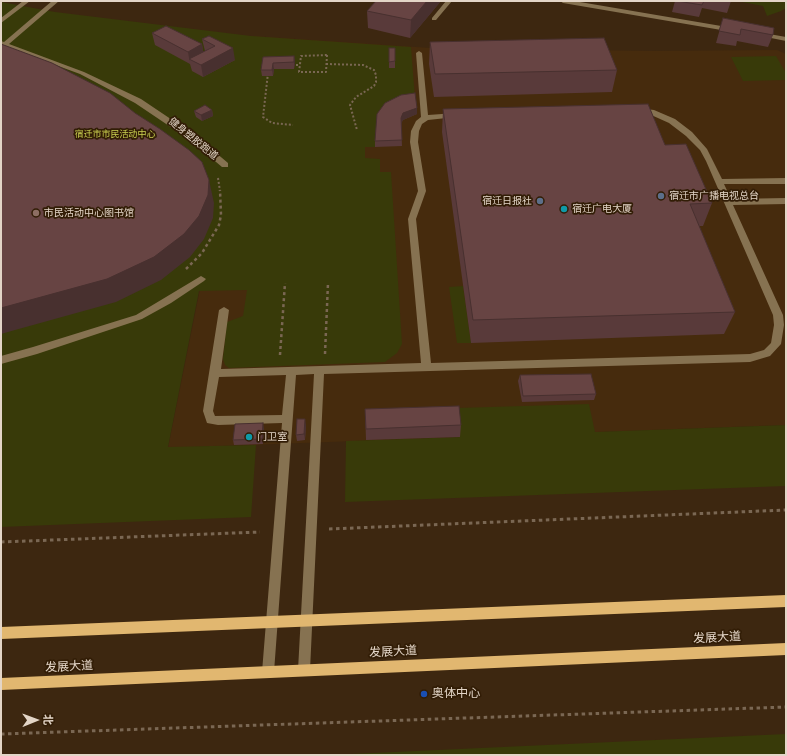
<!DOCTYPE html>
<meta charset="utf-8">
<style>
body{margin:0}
#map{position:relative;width:787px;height:756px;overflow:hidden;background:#3d2710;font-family:Arial,"Noto Sans SC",sans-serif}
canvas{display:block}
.frame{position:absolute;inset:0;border:2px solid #e3d5c7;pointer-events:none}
.north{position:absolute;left:16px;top:700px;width:40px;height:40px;-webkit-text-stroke:3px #321d06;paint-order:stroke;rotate:89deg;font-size:11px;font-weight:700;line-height:16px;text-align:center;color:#e3d5c7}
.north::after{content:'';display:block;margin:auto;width:14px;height:18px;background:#e3d5c7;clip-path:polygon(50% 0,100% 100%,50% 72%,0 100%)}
</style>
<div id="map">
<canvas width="787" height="756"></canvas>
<div class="frame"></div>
<div class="north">北</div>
</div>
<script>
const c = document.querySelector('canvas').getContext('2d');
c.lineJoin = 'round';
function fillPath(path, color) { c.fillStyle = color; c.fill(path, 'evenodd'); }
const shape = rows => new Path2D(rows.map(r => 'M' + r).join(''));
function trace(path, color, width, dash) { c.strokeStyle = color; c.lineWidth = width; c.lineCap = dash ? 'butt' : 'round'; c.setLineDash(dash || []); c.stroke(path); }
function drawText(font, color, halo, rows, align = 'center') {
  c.font = font + ' Arial,"Noto Sans SC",sans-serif'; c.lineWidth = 3.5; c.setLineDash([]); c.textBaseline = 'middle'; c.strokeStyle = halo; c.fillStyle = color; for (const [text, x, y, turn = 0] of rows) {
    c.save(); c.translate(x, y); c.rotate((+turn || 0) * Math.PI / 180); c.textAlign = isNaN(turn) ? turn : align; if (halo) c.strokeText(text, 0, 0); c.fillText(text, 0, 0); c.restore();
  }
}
fillPath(shape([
 [251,36,431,48,651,51,777,50,786,54,786,425,168,448]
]), '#462b0d');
fillPath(shape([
 [737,1,786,1,786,8,781,11,767,16,763,6],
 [1,2,55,12,251,36,411,47,415,99,377,120,375,147,365,147,365,158,380,159,380,172,391,172,402,344,397,353,385,362,229,368,225,365,223,359,227,322,243,316,247,290,199,291,168,447,256,445,251,517,1,527],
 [776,56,786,73,786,80,743,81,731,57],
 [463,286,471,343,457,343,449,287],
 [589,404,595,432,786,425,786,486,345,502,346,441,460,437,457,408],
 [786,734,786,755,329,755]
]), '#383a09');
trace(shape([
 [327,55,326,72,299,72,301,56,327,55],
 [326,64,363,65,374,70,376,75,376,82,374,86,356,97,350,105,357,130],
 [292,65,300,65],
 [268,73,263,117,272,123,293,125],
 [218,178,220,191]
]), '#7a6753', 2, [2, 2]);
trace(shape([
 [186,269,202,253,219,225,221,215,220,190],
 [325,354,328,283],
 [280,355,285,283]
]), '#7a6753', 2.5, [3, 3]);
trace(shape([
 [329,529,786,510],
 [1,542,260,532],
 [1,734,786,707]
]), '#7a6753', 3, [3.5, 3.5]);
fillPath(shape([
 [23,1,30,1,1,23,1,18,23,1],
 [52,1,59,1,9,44,84,72,141,99,196,136,228,163,228,167,222,167,190,140,135,103,80,74,1,45,1,41,4,42,52,1],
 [446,1,452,1,436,20,432,20,432,18,446,1],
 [560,1,574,1,733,28,736,30,733,32,563,3,560,1],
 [758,32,786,37,786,41,756,35,755,34,758,32],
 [419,51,422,53,428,115,456,113,460,115,456,117,428,120,422,124,419,131,418,142,426,191,416,219,431,363,750,354,764,350,771,343,774,325,773,315,706,161,700,150,686,136,669,123,649,114,635,112,635,108,638,108,654,110,675,119,692,132,707,149,722,179,786,178,786,184,724,184,731,199,786,198,786,204,733,205,783,315,784,325,781,344,770,356,750,362,324,374,310,670,309,675,304,676,299,675,298,670,314,374,296,375,274,672,273,677,268,678,263,677,262,672,282,423,218,425,207,423,203,411,219,310,224,307,229,310,221,369,421,363,408,219,418,191,410,142,411,131,416,121,421,117,416,53,419,51],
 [286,375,282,415,215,416,213,411,219,377,286,375],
 [201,276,206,279,204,281,171,303,142,319,37,354,1,364,1,356,33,347,136,315,201,276]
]), '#867251');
fillPath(shape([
 [786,595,786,607,1,639,1,627,786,595],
 [786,643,786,655,1,690,1,678,786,643]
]), '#e1b770');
fillPath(shape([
 [376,1,441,1,410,38,368,28,367,11],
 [675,1,731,1,727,13,702,8,699,17,672,12],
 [723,18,773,35,768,47,737,41,736,46,716,43],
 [152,33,202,44,203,52,205,51,202,39,209,36,235,60,203,77,192,71,190,64,155,45],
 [430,42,617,70,612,92,434,97,429,64],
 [389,48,395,48,395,68,389,68],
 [294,56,295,63,294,69,274,69,273,76,262,76,261,70,263,57],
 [417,108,417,114,403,120,401,123,402,146,375,147,375,141],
 [443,109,712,203,703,226,699,226,735,312,724,334,471,343,442,132],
 [212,110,213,116,202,121,196,117,194,111],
 [520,375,596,394,594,400,522,402,518,381],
 [365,409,461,425,460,437,366,440],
 [306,425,305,440,297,441,296,435],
 [264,429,263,444,234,445,233,440]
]), '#593a3a');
fillPath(shape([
 [427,1,441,1,410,38,411,20],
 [202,44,204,56,189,59,190,64,188,52],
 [233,48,235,60,203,77,201,65],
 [294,56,295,63,294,69],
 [273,63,274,69,273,76,272,70],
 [417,108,417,114,403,120,401,124,401,118,403,113],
 [212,110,213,116,202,121,201,115],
 [209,180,214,203,213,218,204,239,190,257,161,280,116,302,15,330,1,334,1,308],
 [305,419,306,425,305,440,304,434],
 [263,423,264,429,263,444,262,439]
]), '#48302f');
const building = shape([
 [376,1,427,1,411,20,367,11,376,1],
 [677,1,704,1,702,5,677,1],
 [723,18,774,28,773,35,741,29,740,35,719,31,723,18],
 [166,26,202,44,188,52,152,33,166,26],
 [209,36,233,48,201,65,189,59,215,46,202,39,209,36],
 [604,38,617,70,435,74,430,42,604,38],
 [1,44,52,63,110,93,135,113,160,129,189,150,202,162,209,180,208,195,199,216,184,234,154,257,107,279,1,308,1,44],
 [389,48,395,48,395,61,389,62,389,48],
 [294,56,294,62,273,63,272,70,261,70,263,57,294,56],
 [415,93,417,108,403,113,401,118,402,140,375,141,377,114,385,103,401,95,415,93],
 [648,104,665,145,686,144,712,203,690,204,735,312,473,320,443,109,648,104],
 [205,105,212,110,201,115,194,111,205,105],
 [591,374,596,394,523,396,520,375,591,374],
 [459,406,461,425,366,429,365,409,459,406],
 [297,419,305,419,304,434,296,435,297,419],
 [263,423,262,439,233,440,235,424,263,423]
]);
fillPath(building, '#674443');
trace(building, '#48302f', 1);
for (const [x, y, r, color] of [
 [661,196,4,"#5c6f8a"],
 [540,201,4,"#5c6f8a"],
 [564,209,4,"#0f9aa8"],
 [36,213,4,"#8d6e63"],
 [249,437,4,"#0f9aa8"],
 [424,694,4,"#1a4fb4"]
]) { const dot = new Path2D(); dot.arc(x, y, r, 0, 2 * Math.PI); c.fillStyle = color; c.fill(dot); trace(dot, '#321d06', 1.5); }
drawText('9px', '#cbd151', '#321d06', [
 ["宿迁市市民活动中心",115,135]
]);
drawText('10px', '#e3d5c7', '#321d06', [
 ["健身塑胶跑道",193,139,39]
]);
drawText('10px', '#e3d5c7', '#321d06', [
 ["宿迁市广播电视总台",669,196],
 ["宿迁日报社",532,201,"right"],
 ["宿迁广电大厦",572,209],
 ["市民活动中心图书馆",44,213],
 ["门卫室",257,437]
], 'left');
drawText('12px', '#e3d5c7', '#321d06', [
 ["发展大道",717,638,-3],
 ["发展大道",393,652,-3],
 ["发展大道",69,667,-3]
]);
drawText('12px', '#e3d5c7', '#321d06', [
 ["奥体中心",432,694]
], 'left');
</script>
